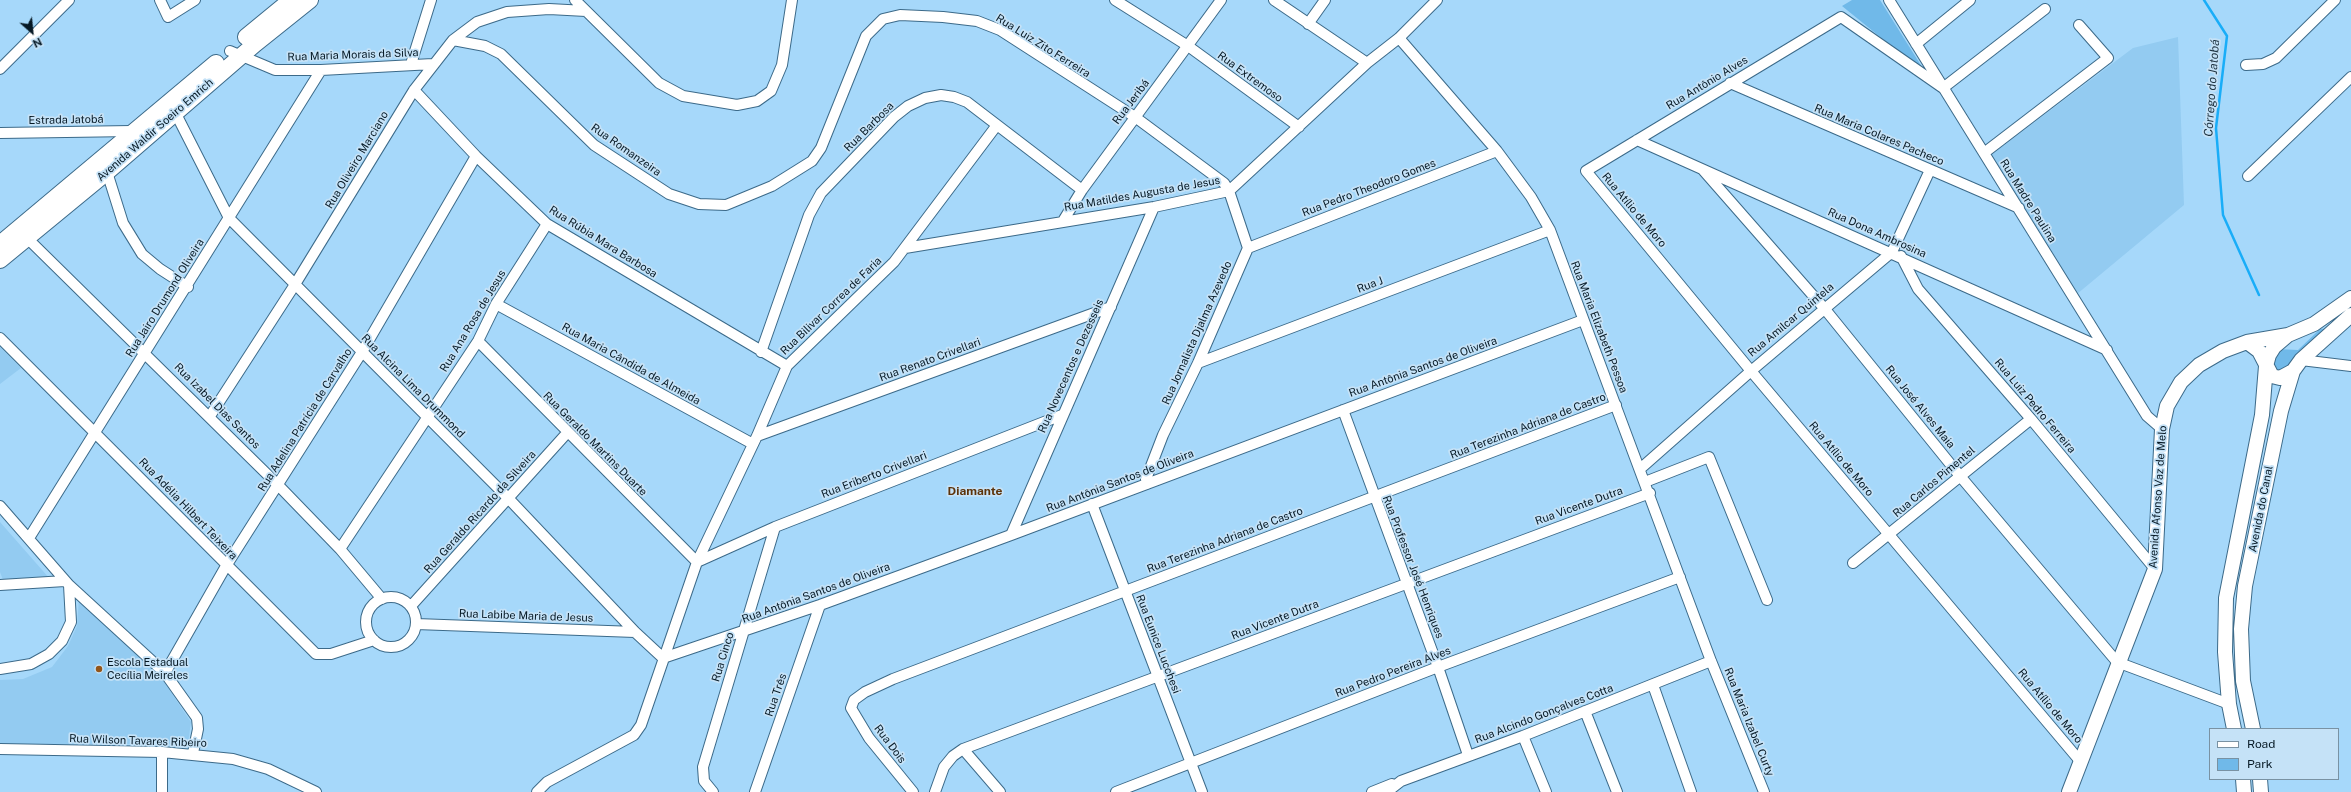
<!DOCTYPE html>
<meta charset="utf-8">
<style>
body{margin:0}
#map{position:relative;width:2351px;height:792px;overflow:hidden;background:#a6d8fa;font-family:"Public Sans",sans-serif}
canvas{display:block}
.legend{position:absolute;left:2209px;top:728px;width:130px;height:52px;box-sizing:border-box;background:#c5e2f7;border:1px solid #7992a3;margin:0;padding:5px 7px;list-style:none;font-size:12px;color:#061925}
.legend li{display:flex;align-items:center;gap:8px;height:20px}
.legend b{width:20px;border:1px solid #7992a3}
.north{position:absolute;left:12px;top:12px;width:40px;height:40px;-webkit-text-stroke:3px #c5e2f7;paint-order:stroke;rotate:153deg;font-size:11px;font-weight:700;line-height:16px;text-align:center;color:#061925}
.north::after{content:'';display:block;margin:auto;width:14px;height:18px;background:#061925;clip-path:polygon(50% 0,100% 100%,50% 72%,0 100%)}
</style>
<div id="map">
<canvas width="2351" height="792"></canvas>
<ul class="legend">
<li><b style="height:5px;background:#fff"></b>Road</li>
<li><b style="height:11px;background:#70b9e9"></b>Park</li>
</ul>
<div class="north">N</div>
</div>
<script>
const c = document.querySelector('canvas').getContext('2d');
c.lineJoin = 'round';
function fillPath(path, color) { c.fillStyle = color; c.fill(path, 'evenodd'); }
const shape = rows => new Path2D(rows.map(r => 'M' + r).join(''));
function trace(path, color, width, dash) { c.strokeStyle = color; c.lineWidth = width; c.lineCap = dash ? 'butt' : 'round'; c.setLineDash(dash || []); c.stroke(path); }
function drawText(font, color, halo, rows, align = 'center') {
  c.font = font + ' "Public Sans",sans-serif'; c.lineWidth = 3.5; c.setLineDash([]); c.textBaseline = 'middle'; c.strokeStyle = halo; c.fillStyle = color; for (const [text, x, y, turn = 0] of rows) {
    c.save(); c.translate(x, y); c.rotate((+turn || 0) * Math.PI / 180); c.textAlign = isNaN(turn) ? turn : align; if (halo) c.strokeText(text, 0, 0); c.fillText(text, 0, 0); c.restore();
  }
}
fillPath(shape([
 [2178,37,2184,205,2077,294,1991,155,2133,48],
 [0,347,21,368,0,384],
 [0,522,50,579,3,580,0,572],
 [79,598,162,679,191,722,188,744,0,744,0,680,23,679,52,667,68,646,77,626]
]), '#93cbf1');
fillPath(shape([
 [1852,0,1880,0,1927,75,1842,6],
 [2330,328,2294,363,2279,372,2274,367,2272,360,2276,349,2298,350,2320,329]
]), '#70b9e9');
trace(shape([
 [2204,0,2227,36,2216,128,2223,215,2259,295]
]), '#19adf8', 2.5);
const minor = shape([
 [160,0,168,17,195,0],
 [575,0,659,83,683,96,737,105,757,101,771,91,782,65,792,0],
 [1115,0,1188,46,1299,127],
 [1274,0,1367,63],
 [1889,0,2147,416,2162,429],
 [1308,24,1325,0],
 [1399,38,1497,151,1531,197,1550,230,1711,661,1764,792],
 [453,40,485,46,501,54,594,145,669,194,699,204,726,205,772,186,812,161,821,148,866,36,883,19,900,15,943,17,977,21,1000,30,1135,117,1224,183,1229,191,1248,248,1198,363,1163,435,1146,479,1147,484],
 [1916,44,1970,0],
 [230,51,275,70,321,70,433,64],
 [411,64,431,0],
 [2246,65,2263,64,2276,58,2335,0],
 [0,69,69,0],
 [1730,83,2019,208],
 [1943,88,1841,17,1586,171,1751,371,2080,761],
 [1943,88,2045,9],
 [414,90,476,156,547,224,787,366],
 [175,112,229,218,508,498,635,632,663,658],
 [0,133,132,131],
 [1637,140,2107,350],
 [1984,153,2108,58,2079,25],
 [1703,170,1824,308,1960,476,2117,662,2229,704],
 [107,172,123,223,142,254,160,269,188,287],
 [2248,176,2351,77],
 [1063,221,1082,190,1221,0],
 [26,237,278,485,340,549,382,599],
 [905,248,1154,207,1229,191,1367,63,1399,38,1437,0],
 [1248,248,1497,151],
 [1901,256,1918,289,2031,419,2155,569],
 [496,304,753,444],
 [0,338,316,654,331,654,374,640],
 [478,341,697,562,775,527,1062,415],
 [761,352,809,215,821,193,894,117,908,106,925,98,941,95,954,97,967,102,1082,190],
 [2301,360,2351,366],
 [1198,363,1550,230],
 [1343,410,1438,667,1468,755],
 [210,416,294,286,414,90,453,40,477,22,507,12,549,9,586,11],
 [757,436,1111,307],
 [1640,469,1751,371,1892,252,1930,170],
 [1645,482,1709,457,1767,600],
 [1092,504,1202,792],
 [0,506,69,585,71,622,62,641,49,654,31,664,0,669],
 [1011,535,1154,207],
 [29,538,321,70],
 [340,549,478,341,496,304,547,224],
 [1853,563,2031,419],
 [0,585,65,581],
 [69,585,165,673,197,718,198,729,193,753],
 '366 622a25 25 0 1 1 50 0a25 25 0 1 1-50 0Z',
 [411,606,567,433],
 [416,624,635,632],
 [663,658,820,605,1011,535,1583,320],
 [165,673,226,566,362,352,476,156],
 [1653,685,1691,792],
 [1585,711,1617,792],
 [1523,736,1546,792],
 [0,749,162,752,233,759,268,769,316,792],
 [963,749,1000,792],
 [162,752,162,792],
 [537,792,547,782,634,735,641,725,697,562,757,436,787,366,894,262,997,125],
 [713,792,704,781,703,767,775,527],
 [755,792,820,605],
 [913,792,869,738,851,708,854,700,865,692,893,679,1616,405],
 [935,792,944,767,953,756,963,749,1650,493],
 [1116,792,1438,667,1680,577],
 [1372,792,1392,784],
 [1387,792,1401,781,1523,736,1711,661]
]);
const secondary = shape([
 [2247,342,2259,351,2272,376,2280,378,2293,371],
 [2234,729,2229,704,2225,652,2226,598,2262,415,2266,366,2269,355,2274,347,2288,335,2314,324,2351,298],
 [2253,729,2243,681,2241,629,2245,586,2281,411,2293,371,2301,360,2351,315],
 [2243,779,2244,792],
 [2260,779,2261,792],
 [2069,792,2155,569,2162,429,2167,406,2181,382,2199,365,2223,351,2247,342,2288,335]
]);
const primary = shape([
 [246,37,291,0],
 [0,244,216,63],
 [0,260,107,172,255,44,310,0]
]);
trace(minor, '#3c6a89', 12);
trace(secondary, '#3c6a89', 16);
trace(primary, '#3c6a89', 18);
trace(minor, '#fff', 10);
trace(secondary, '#fff', 14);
trace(primary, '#fff', 16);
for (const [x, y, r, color] of [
 [99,669,4,"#93561a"]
]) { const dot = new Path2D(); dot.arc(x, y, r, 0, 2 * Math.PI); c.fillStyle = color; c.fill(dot); trace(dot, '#c5e2f7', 1.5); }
drawText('11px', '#061925', '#c5e2f7', [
 ["Rua Luiz Zito Ferreira",1043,46,32],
 ["Rua Maria Morais da Silva",353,55,-2],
 ["Rua Extremoso",1250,77,36],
 ["Rua Antônio Alves",1707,83,-31],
 ["Rua Jeribá",1131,102,-53],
 ["Estrada Jatobá",66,120,-1],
 ["Rua Barbosa",869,127,-45],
 ["Avenida Waldir Soeiro Emrich",155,130,-41],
 ["Rua Maria Colares Pacheco",1879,135,23],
 ["Rua Romanzeira",626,150,35],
 ["Rua Oliveiro Marciano",357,160,-59],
 ["Rua Pedro Theodoro Gomes",1369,188,-21],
 ["Rua Matildes Augusta de Jesus",1142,194,-10],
 ["Rua Madre Paulina",2028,201,58],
 ["Rua Atílio de Moro",1634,210,50],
 ["Rua Dona Ambrosina",1877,233,24],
 ["Rua Rúbia Mara Barbosa",603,242,32],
 ["Rua J",1370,285,-21],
 ["Rua Jairo Drumond Oliveira",165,298,-58],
 ["Rua Bilivar Correa de Faria",831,306,-44],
 ["Rua Amilcar Quintela",1791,320,-40],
 ["Rua Ana Rosa de Jesus",473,321,-59],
 ["Rua Maria Elizabeth Pessoa",1599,327,69],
 ["Rua Jornalista Djalma Azevedo",1197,333,-66],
 ["Rua Renato Crivellari",930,360,-20],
 ["Rua Maria Cândida de Almeida",631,364,29],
 ["Rua Novecentos e Dezesseis",1071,366,-66],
 ["Rua Antônia Santos de Oliveira",1423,367,-20],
 ["Rua Alcina Lima Drummond",413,386,45],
 ["Rua Izabel Dias Santos",217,406,45],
 ["Rua Luiz Pedro Ferreira",2035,406,50],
 ["Rua José Alves Maia",1920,407,51],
 ["Rua Adelina Patrícia de Carvalho",305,420,-58],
 ["Rua Terezinha Adriana de Castro",1528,426,-21],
 ["Rua Geraldo Martins Duarte",595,444,45],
 ["Rua Atílio de Moro",1841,459,50],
 ["Rua Eriberto Crivellari",874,475,-21],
 ["Rua Antônia Santos de Oliveira",1120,481,-21],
 ["Rua Carlos Pimentel",1934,482,-40],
 ["Avenida Afonso Vaz de Melo",2158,497,-86],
 ["Rua Vicente Dutra",1579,506,-20],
 ["Rua Adélia Hilbert Teixeira",188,509,46],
 ["Avenida do Canal",2261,509,-79],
 ["Rua Geraldo Ricardo da Silveira",480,512,-48],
 ["Rua Terezinha Adriana de Castro",1225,540,-21],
 ["Rua Professor José Henriques",1413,567,69],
 ["Rua Antônia Santos de Oliveira",816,593,-20],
 ["Rua Labibe Maria de Jesus",526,616,2],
 ["Rua Vicente Dutra",1275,620,-21],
 ["Rua Eunice Lucchesi",1158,644,69],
 ["Rua Cinco",723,657,-73],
 ["Rua Pedro Pereira Alves",1393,672,-21],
 ["Rua Três",776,695,-71],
 ["Rua Atílio de Moro",2050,706,50],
 ["Rua Alcindo Gonçalves Cotta",1544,714,-21],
 ["Rua Maria Izabel Curty",1749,722,68],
 ["Rua Wilson Tavares Ribeiro",138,741,2],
 ["Rua Dois",890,744,53]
]);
drawText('11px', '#061925', '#c5e2f7', [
 ["Escola Estadual",107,663],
 ["Cecília Meireles",107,676]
], 'left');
drawText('italic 12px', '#1e3341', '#c5e2f7', [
 ["Córrego do Jatobá",2212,88,-86]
]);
drawText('bold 12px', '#5d3309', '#c5e2f7', [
 ["Diamante",975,491]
]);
</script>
